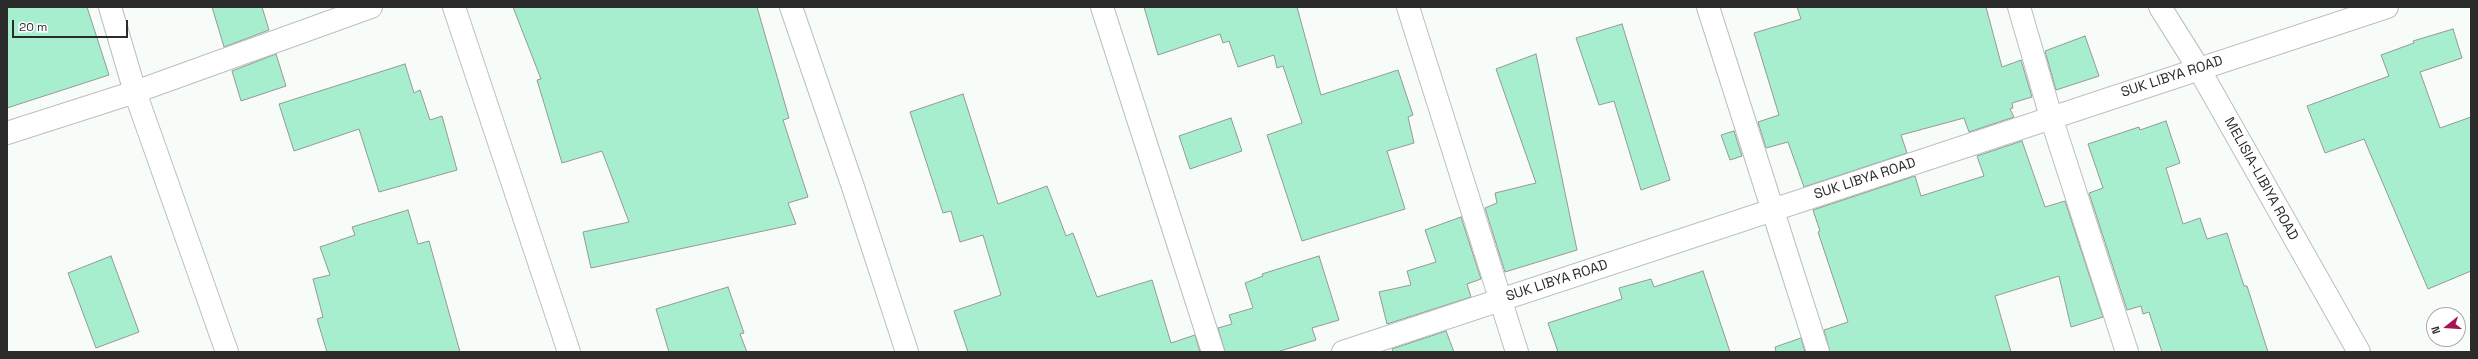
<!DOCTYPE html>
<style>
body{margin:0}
#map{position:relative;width:2478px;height:359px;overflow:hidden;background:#f7fcf9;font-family:"Space Grotesk",sans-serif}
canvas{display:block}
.frame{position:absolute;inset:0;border:8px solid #2a2b2a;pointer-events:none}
.north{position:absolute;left:2426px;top:307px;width:40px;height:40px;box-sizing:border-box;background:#fff;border:1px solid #aaa;border-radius:50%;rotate:253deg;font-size:11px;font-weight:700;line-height:16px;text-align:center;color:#2a2b2a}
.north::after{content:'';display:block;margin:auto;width:14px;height:18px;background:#a61553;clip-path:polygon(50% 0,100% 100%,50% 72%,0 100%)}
.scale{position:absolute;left:12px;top:20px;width:116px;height:18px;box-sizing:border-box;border:2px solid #2a2b2a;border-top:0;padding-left:5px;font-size:12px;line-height:14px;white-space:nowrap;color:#2a2b2a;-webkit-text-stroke:3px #fff;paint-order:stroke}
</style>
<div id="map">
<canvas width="2478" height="359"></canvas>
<div class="frame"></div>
<div class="north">N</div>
<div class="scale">20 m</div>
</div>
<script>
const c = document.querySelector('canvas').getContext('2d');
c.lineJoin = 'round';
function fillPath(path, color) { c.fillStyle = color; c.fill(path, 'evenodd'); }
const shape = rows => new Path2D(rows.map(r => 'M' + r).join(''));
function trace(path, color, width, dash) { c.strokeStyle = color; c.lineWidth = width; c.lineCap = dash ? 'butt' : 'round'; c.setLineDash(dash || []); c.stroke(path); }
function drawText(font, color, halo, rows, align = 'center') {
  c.font = font + ' "Space Grotesk",sans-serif'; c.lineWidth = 3.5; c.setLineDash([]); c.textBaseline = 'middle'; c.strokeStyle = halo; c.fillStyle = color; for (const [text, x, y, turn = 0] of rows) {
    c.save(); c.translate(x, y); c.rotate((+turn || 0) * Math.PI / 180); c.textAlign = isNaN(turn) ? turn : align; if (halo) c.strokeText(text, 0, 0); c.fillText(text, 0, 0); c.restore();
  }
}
const building = shape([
 [7,7,87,7,109,75,7,108,7,7],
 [212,7,262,7,269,30,224,47,212,7],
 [513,7,757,7,789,118,783,120,808,197,788,203,796,224,591,268,583,232,629,222,602,151,562,163,537,80,541,79,513,7],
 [1144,7,1297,7,1321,95,1398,70,1413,115,1408,117,1414,143,1387,151,1405,209,1302,241,1267,135,1302,123,1283,66,1277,68,1274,55,1238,67,1229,41,1223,43,1220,34,1158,55,1144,7],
 [1797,7,1986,7,2002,67,2021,60,2032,97,2012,103,2013,108,2010,109,2014,117,1969,132,1964,118,1901,135,1907,153,1804,187,1788,142,1766,148,1758,122,1779,115,1754,33,1801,19,1797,7],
 [1622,24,1670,180,1641,190,1614,101,1599,105,1576,38,1622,24],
 [2453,29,2462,58,2420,72,2440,128,2471,117,2471,271,2428,289,2364,139,2325,153,2307,106,2389,76,2381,55,2414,43,2413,41,2453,29],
 [2085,36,2099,76,2056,90,2045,51,2085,36],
 [276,54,286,86,241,101,232,71,276,54],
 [1536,54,1577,250,1505,272,1485,208,1497,203,1495,193,1536,183,1496,69,1536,54],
 [405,64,414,93,420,90,430,120,442,116,457,170,379,192,359,129,294,151,279,104,405,64],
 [963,94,998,204,1047,186,1066,236,1073,233,1097,297,1152,280,1171,343,1195,335,1200,352,968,352,954,311,1001,295,983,235,960,242,951,211,943,213,910,112,963,94],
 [1231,118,1242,151,1190,169,1179,136,1231,118],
 [2166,121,2180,163,2166,168,2183,224,2200,218,2207,239,2227,233,2244,286,2247,286,2268,352,2162,352,2149,312,2143,314,2141,306,2127,310,2089,193,2103,188,2088,144,2139,127,2140,130,2166,121],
 [1734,131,1742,156,1730,160,1721,135,1734,131],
 [2022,141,2045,207,2065,201,2103,317,2071,327,2059,276,1995,296,2011,352,1830,352,1824,330,1848,322,1818,232,1820,231,1813,210,1915,176,1921,196,1984,176,1977,156,2022,141],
 [408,210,418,244,429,241,460,352,327,352,317,319,323,317,313,279,330,275,320,247,355,235,352,227,408,210],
 [1461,217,1481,279,1467,284,1471,297,1387,324,1379,292,1411,285,1407,271,1436,262,1425,230,1461,217],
 [111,256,139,332,96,348,68,273,111,256],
 [1319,256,1339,320,1312,328,1316,340,1277,352,1225,352,1218,328,1232,324,1229,315,1253,308,1245,283,1263,276,1262,274,1319,256],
 [1703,271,1730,352,1558,352,1548,323,1622,299,1619,288,1651,279,1654,287,1703,271],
 [728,287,744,333,740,334,747,352,669,352,656,309,728,287],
 [1446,331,1454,352,1393,352,1392,349,1446,331],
 [1801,338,1805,352,1776,352,1775,347,1801,338]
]);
fillPath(building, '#a7eece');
trace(building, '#959997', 1);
const minor = shape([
 [110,7,135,92,227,352],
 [454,7,569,352],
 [791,7,852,184,907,352],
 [1102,7,1213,352],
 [1408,7,1517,352],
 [1708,7,1818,352],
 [2019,7,2051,117,2127,352],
 [7,133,135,92,371,7],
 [1343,352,2387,7]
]);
const secondary = shape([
 [2160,7,2199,69,2359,352]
]);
trace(minor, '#bbbfbd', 24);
trace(secondary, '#bbbfbd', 24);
trace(minor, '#fff', 22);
trace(secondary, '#fff', 22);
drawText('14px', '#2a2b2a', '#fff', [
 ["SUK LIBYA ROAD",2172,77,-18],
 ["SUK LIBYA ROAD",1865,179,-18],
 ["MELISIA-LIBIYA ROAD",2261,179,61],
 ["SUK LIBYA ROAD",1557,281,-18]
]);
</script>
